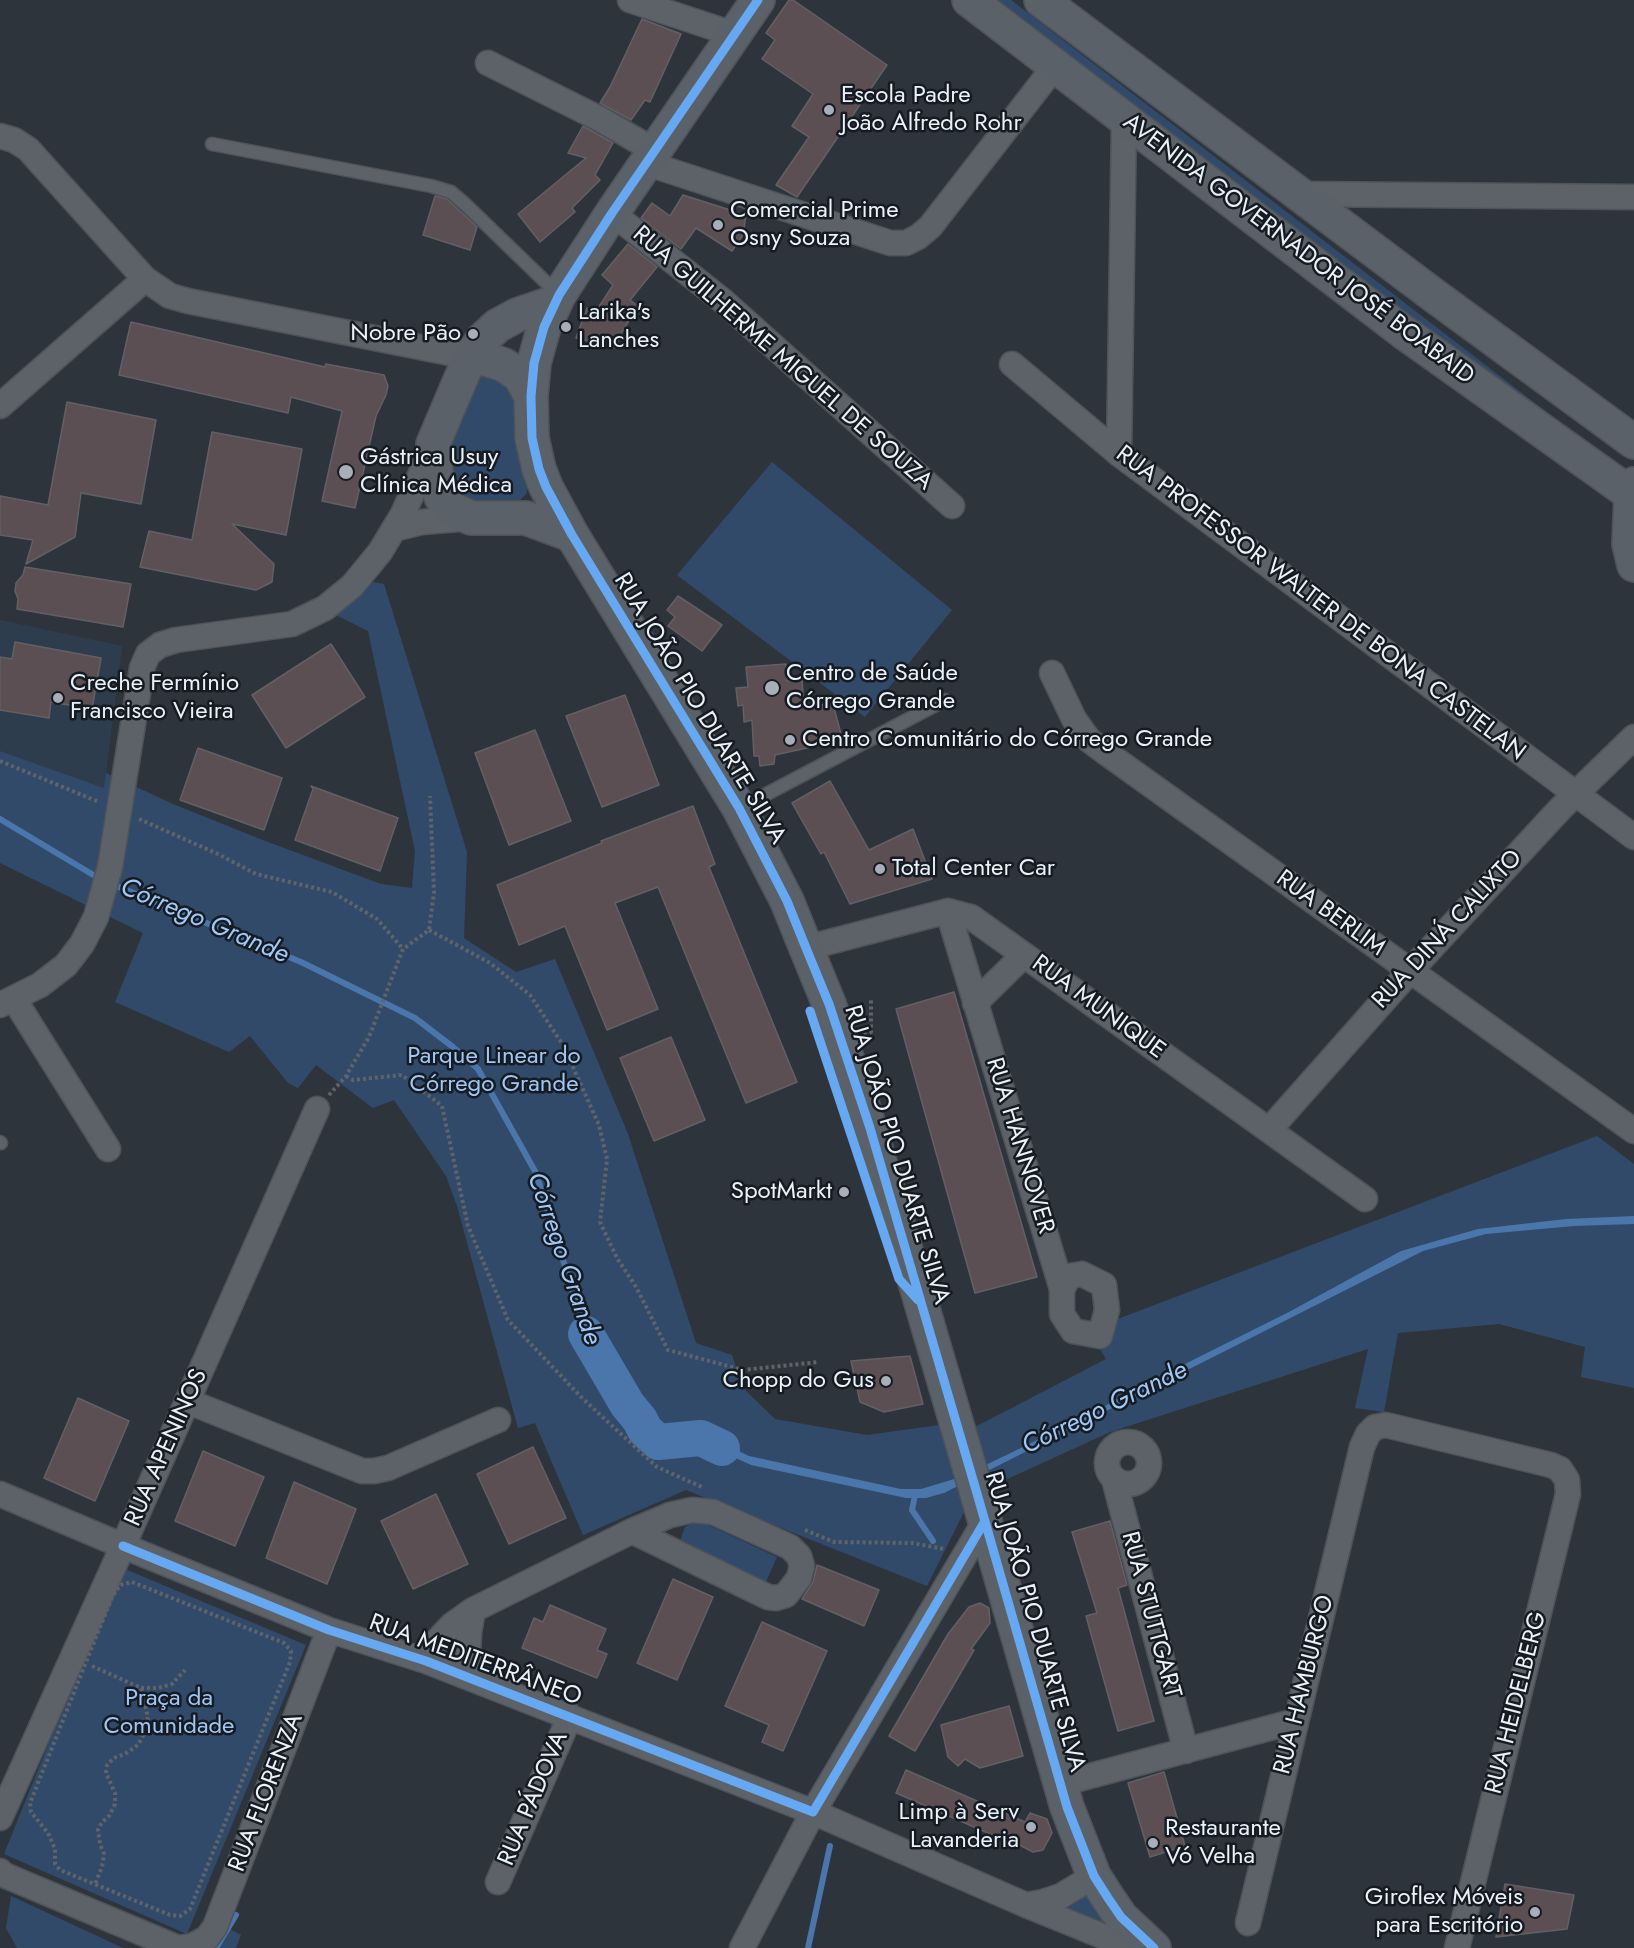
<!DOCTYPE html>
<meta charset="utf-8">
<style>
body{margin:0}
canvas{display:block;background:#2e343c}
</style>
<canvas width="1634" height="1948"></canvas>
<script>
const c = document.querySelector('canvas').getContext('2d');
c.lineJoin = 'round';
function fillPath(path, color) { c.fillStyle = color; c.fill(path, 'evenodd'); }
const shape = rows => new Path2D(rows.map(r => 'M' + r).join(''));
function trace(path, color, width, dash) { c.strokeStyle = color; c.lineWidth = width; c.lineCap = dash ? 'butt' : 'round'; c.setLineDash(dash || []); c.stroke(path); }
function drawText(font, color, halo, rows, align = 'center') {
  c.font = font + ' Jost,sans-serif'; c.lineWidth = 5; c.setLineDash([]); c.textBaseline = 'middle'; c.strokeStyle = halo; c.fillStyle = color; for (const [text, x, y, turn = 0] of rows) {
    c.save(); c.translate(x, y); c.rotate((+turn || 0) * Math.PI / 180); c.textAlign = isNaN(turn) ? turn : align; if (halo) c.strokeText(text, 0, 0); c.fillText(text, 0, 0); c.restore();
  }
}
fillPath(shape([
 [0,620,122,646,104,788,0,751]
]), '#2e3d4e');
fillPath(shape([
 [989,0,1011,0,1609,460,1604,469],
 [473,364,526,397,533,473,526,494,507,513,448,495,440,447],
 [772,462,952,610,865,717,677,575],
 [373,582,384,584,467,852,464,938,516,972,555,959,628,1134,696,1343,732,1355,742,1387,775,1419,867,1435,940,1425,967,1506,927,1586,686,1490,583,1535,535,1423,518,1428,457,1206,446,1176,394,1100,373,1108,316,1065,298,1088,288,1083,250,1036,229,1052,115,1002,143,933,0,863,0,751,104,788,106,773,173,804,260,839,381,884,412,888,415,851,368,631,336,615],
 [1597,1136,1634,1164,1634,1388,1581,1377,1585,1347,1499,1324,1398,1333,1384,1412,1355,1408,1368,1349,1110,1432,990,1487,973,1428,1106,1359,1089,1330],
 [693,1523,706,1524,777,1557,765,1584,680,1541,685,1527],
 [120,1567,306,1645,187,1934,4,1854],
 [1089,1889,1125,1941,1067,1909,1084,1896],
 [11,1896,123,1948,17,1948,6,1928],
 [228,1928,241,1935,236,1948,219,1948]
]), '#314a6a');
fillPath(shape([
 [1634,1216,1634,1224,1574,1226,1486,1234,1423,1251,944,1493,926,1498,906,1498,751,1465,701,1442,692,1443,658,1438,632,1418,579,1336,586,1334,640,1420,658,1433,702,1434,749,1456,901,1489,921,1489,961,1477,1095,1412,1129,1392,1287,1313,1401,1251,1478,1229,1566,1219]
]), '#4a76ab');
trace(shape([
 [0,819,100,879],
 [112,884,301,962,415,1018,453,1047,478,1069,536,1173,586,1334],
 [915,1495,912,1510,933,1541],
 [216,1948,236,1915],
 [808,1948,830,1846]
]), '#4a76ab', 6);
trace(shape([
 [586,1334,627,1404,640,1420,645,1430,658,1442,701,1438,722,1448]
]), '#4a76ab', 36);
const building = shape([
 [789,0,793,0,887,65,797,197,776,185,809,137,792,126,813,94,762,59,775,40,766,33,789,0],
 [642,19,681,34,650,102,645,100,631,120,600,103,610,87,642,19],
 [583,126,613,143,595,175,600,180,572,208,575,212,540,242,518,214,586,158,568,153,583,126],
 [683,195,746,215,743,235,732,251,696,228,681,249,641,218,652,203,670,216,683,195],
 [435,196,447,199,477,227,470,250,423,235,435,196],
 [628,244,657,267,630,300,638,306,622,332,615,348,576,338,587,308,595,313,613,285,602,275,628,244],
 [131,322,325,367,326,364,384,375,388,386,386,395,376,416,355,508,322,501,342,411,291,397,288,413,119,375,131,322],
 [67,402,156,420,141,504,81,493,75,537,26,564,33,540,0,535,0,496,48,505,67,402],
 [212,432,302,449,286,535,232,524,274,564,272,582,256,590,140,567,149,531,192,540,212,432],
 [25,567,131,584,123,627,17,609,18,599,15,591,16,583,23,575,25,567],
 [678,596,722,625,702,651,668,626,675,617,667,610,678,596],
 [15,642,101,658,92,709,51,702,49,718,0,710,0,657,12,659,15,642],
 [331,644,365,697,286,748,252,695,331,644],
 [786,664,787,681,802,680,804,706,833,704,841,734,816,746,775,755,774,764,760,766,759,756,754,756,752,720,744,722,743,705,738,706,736,688,748,687,746,667,786,664],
 [625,695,659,785,602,807,566,716,625,695],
 [535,730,571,821,509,845,475,753,535,730],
 [198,748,282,778,264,830,180,800,198,748],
 [830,781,869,850,913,829,932,879,850,904,824,852,821,854,792,803,830,781],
 [311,786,398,818,380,871,295,840,313,789,311,786],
 [693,806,715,864,709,867,797,1082,746,1103,658,887,615,903,658,1009,607,1030,565,926,519,945,497,885,602,843,601,841,693,806],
 [954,992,1037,1277,975,1293,896,1009,954,992],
 [671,1037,705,1120,654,1141,620,1058,671,1037],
 [910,1356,923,1404,884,1412,860,1402,851,1361,910,1356],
 [78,1398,129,1421,95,1501,44,1478,78,1398],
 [533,1447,566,1518,509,1544,477,1474,533,1447],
 [203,1451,264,1477,235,1546,175,1521,203,1451],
 [294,1482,356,1509,327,1584,266,1558,294,1482],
 [436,1494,468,1564,413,1589,381,1521,436,1494],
 [1110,1521,1127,1585,1118,1588,1154,1721,1118,1731,1086,1616,1097,1613,1072,1532,1110,1521],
 [817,1565,879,1590,864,1626,802,1599,813,1582,817,1565],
 [673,1579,713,1597,677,1680,637,1663,673,1579],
 [980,1603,989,1608,990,1623,971,1649,974,1650,915,1751,889,1736,948,1634,969,1607,980,1603],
 [550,1605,606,1629,597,1650,607,1654,597,1678,522,1648,534,1618,543,1622,550,1605],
 [762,1622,827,1651,783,1751,762,1742,769,1725,725,1706,762,1622],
 [1009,1706,1023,1756,980,1768,965,1759,958,1766,948,1757,941,1725,1009,1706],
 [906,1770,1025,1822,1030,1813,1047,1819,1052,1833,1043,1850,1033,1852,998,1834,997,1837,896,1793,906,1770],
 [1164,1772,1185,1846,1150,1857,1128,1783,1164,1772],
 [1505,1884,1574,1895,1567,1929,1496,1937,1505,1884]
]);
fillPath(building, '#5c4f53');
trace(building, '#626064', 1.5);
const lane = shape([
 [212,144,431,186,451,192,466,205,558,294],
 [740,808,945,700],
 [0,1142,1,1143]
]);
const street = shape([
 [630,0,733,34],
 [488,63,600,119,655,151],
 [0,136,14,140,28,149,145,279,170,296,188,301,470,357],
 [646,163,890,243,906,243,918,237,930,227,1055,66],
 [1301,194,1634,197],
 [612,213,723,301,952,506],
 [1012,364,1119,454,1634,837],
 [0,406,145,279],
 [1119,454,1124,120],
 [394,529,422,522,471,518],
 [1052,673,1074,719,1089,740,1105,752,1634,1131],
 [948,911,1062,1289],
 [806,948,948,911,971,917,1365,1199],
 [14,999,108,1149],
 [975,1003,1024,955],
 [0,1005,40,985,66,965,82,944,96,917,110,867,142,668,148,654,160,645,176,640,292,624,325,608,352,586,380,552,403,514,433,446],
 [1269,1130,1410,971,1561,808,1634,737],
 [1082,1274,1104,1285,1107,1310,1100,1336,1073,1331,1062,1314,1062,1289,1069,1276,1082,1274],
 [187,1401,362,1471,374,1471,388,1468,498,1420],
 '1107 1463a21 21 0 1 1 42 0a21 21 0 1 1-42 0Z',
 [1114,1479,1186,1751],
 [0,1494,123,1546,329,1630,426,1661,472,1679,813,1812,1026,1905,1132,1948],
 [692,1510,713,1512,790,1547,799,1556,802,1566,799,1578,786,1595,776,1598,768,1597,632,1531,670,1515,692,1510],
 [426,1661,438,1640,452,1625,473,1610,632,1531],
 [472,1679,468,1656,469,1633,473,1610],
 [1060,1784,1296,1721],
 [0,1818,123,1546,317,1109],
 [0,1871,4,1875,178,1948,192,1946,207,1938,215,1927,329,1630],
 [498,1882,570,1716],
 [1026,1905,1043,1902,1061,1896,1094,1876],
 [1248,1923,1362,1447,1368,1434,1375,1427,1386,1425,1551,1465,1560,1469,1567,1480,1568,1494,1457,1948],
 [742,1948,813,1812,985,1521]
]);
const secondary = shape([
 [758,0,612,213,559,295,544,327,534,363,531,396,532,438,539,469,546,487,572,535,739,808,787,901,806,948,829,1004,870,1128,976,1490,1067,1807,1094,1876,1108,1898,1121,1917,1154,1948],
 [969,0,1402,331,1631,494],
 [1041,0,1432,294,1634,442],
 [555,302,517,315,497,326,483,339,470,357,433,444,436,472,441,497,452,509,471,518,526,518,572,535],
 [470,357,489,360,504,365,520,376,531,396],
 [1634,484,1631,494,1629,544,1634,565]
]);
trace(lane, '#4e535a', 15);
trace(street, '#4e535a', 27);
trace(secondary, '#4e535a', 36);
trace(shape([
 [0,761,99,802],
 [139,819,218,854,256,874,332,892,377,919,403,949],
 [429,930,490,963,530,995,563,1045,599,1125,607,1159,600,1222,617,1258,636,1287,668,1350,743,1370,819,1362],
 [864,1035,871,1032,871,998],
 [346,1076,353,1080,402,1075,442,1106,468,1226,508,1320,583,1399,657,1467,704,1488],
 [329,1095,346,1076,369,1037,403,949,429,930,434,892,430,796],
 [805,1530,834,1542,912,1543,944,1549],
 [132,1582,284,1643,291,1651,290,1662,190,1909,180,1916,170,1915,60,1870,55,1864,55,1849,48,1833,31,1812,30,1803,112,1597,120,1585,132,1582],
 [92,1666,141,1688,148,1717,145,1732,138,1745,125,1754,114,1758,107,1765,106,1773,115,1793,115,1804,109,1816,102,1822,98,1830,100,1844,104,1854,102,1867,95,1884],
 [141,1688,158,1688,172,1684,185,1670]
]), '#5f646a', 4, [3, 3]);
trace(lane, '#5d6269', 12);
trace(street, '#5d6269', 24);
trace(secondary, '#5b6168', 33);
trace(shape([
 [758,0,612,213,559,295,544,327,534,363,531,396,532,438,539,469,546,487,572,535,739,808,787,901,806,948,829,1004,870,1128,976,1490,1067,1807,1094,1876,1108,1898,1121,1917,1154,1948],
 [810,1011,899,1279,918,1300],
 [123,1546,329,1630,426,1661,472,1679,813,1812,985,1521]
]), '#66a8f1', 9);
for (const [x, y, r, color] of [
 [829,110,6,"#a8afb8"],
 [718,225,6,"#a8afb8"],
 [566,327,6,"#a8afb8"],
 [473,334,6,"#a8afb8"],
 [346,472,8,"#a8afb8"],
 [772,688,8,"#a8afb8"],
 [58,698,6,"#a8afb8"],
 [790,740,6,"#a8afb8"],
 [880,869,6,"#a8afb8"],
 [844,1192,6,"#a8afb8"],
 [886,1381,6,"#a8afb8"],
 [1031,1827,6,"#a8afb8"],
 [1153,1843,6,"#a8afb8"],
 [1535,1912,6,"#a8afb8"]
]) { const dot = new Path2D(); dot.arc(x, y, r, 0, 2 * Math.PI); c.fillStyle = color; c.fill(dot); trace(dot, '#151b21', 2); }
drawText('24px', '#e9f1fa', '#151b21', [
 ["Escola Padre",841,96],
 ["João Alfredo Rohr",841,124],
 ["Comercial Prime",730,211],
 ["Osny Souza",730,239],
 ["Larika's",578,313],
 ["Lanches",578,341],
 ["Nobre Pão",461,334,"right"],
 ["Gástrica Usuy",360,458],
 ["Clínica Médica",360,486],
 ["Centro de Saúde",786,674],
 ["Córrego Grande",786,702],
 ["Creche Fermínio",70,684],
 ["Francisco Vieira",70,712],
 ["Centro Comunitário do Córrego Grande",802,740],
 ["Total Center Car",892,869],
 ["SpotMarkt",832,1192,"right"],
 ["Chopp do Gus",874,1381,"right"],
 ["Limp à Serv",1019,1813,"right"],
 ["Lavanderia",1019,1841,"right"],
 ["Restaurante",1165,1829],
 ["Vó Velha",1165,1857],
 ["Giroflex Móveis",1523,1898,"right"],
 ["para Escritório",1523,1926,"right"]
], 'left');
drawText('24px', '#e9f1fa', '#151b21', [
 ["AVENIDA GOVERNADOR JOSÉ BOABAID",1298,250,37],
 ["RUA GUILHERME MIGUEL DE SOUZA",782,359,41],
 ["RUA PROFESSOR WALTER DE BONA CASTELAN",1320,604,37],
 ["RUA JOÃO PIO DUARTE SILVA",699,709,59],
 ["RUA BERLIM",1330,914,36],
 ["RUA DINÁ CALIXTO",1448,930,-47],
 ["RUA MUNIQUE",1098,1008,36],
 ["RUA HANNOVER",1019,1146,73],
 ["RUA JOÃO PIO DUARTE SILVA",896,1155,73],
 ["RUA APENINOS",167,1448,-66],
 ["RUA STUTTGART",1150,1615,75],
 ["RUA JOÃO PIO DUARTE SILVA",1034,1622,74],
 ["RUA MEDITERRÂNEO",475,1661,20],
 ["RUA HAMBURGO",1305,1685,-76],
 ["RUA HEIDELBERG",1517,1703,-76],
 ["RUA FLORENZA",267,1793,-69],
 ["RUA PÁDOVA",534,1799,-67]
]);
drawText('24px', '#9fc6f6', '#151b21', [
 ["Parque Linear do",494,1057],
 ["Córrego Grande",494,1085],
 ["Praça da",169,1699],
 ["Comunidade",169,1727]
]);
drawText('italic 26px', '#a1c8f8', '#151b21', [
 ["Córrego Grande",204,922,23],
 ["Córrego Grande",563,1259,71],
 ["Córrego Grande",1105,1409,-26]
]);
</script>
